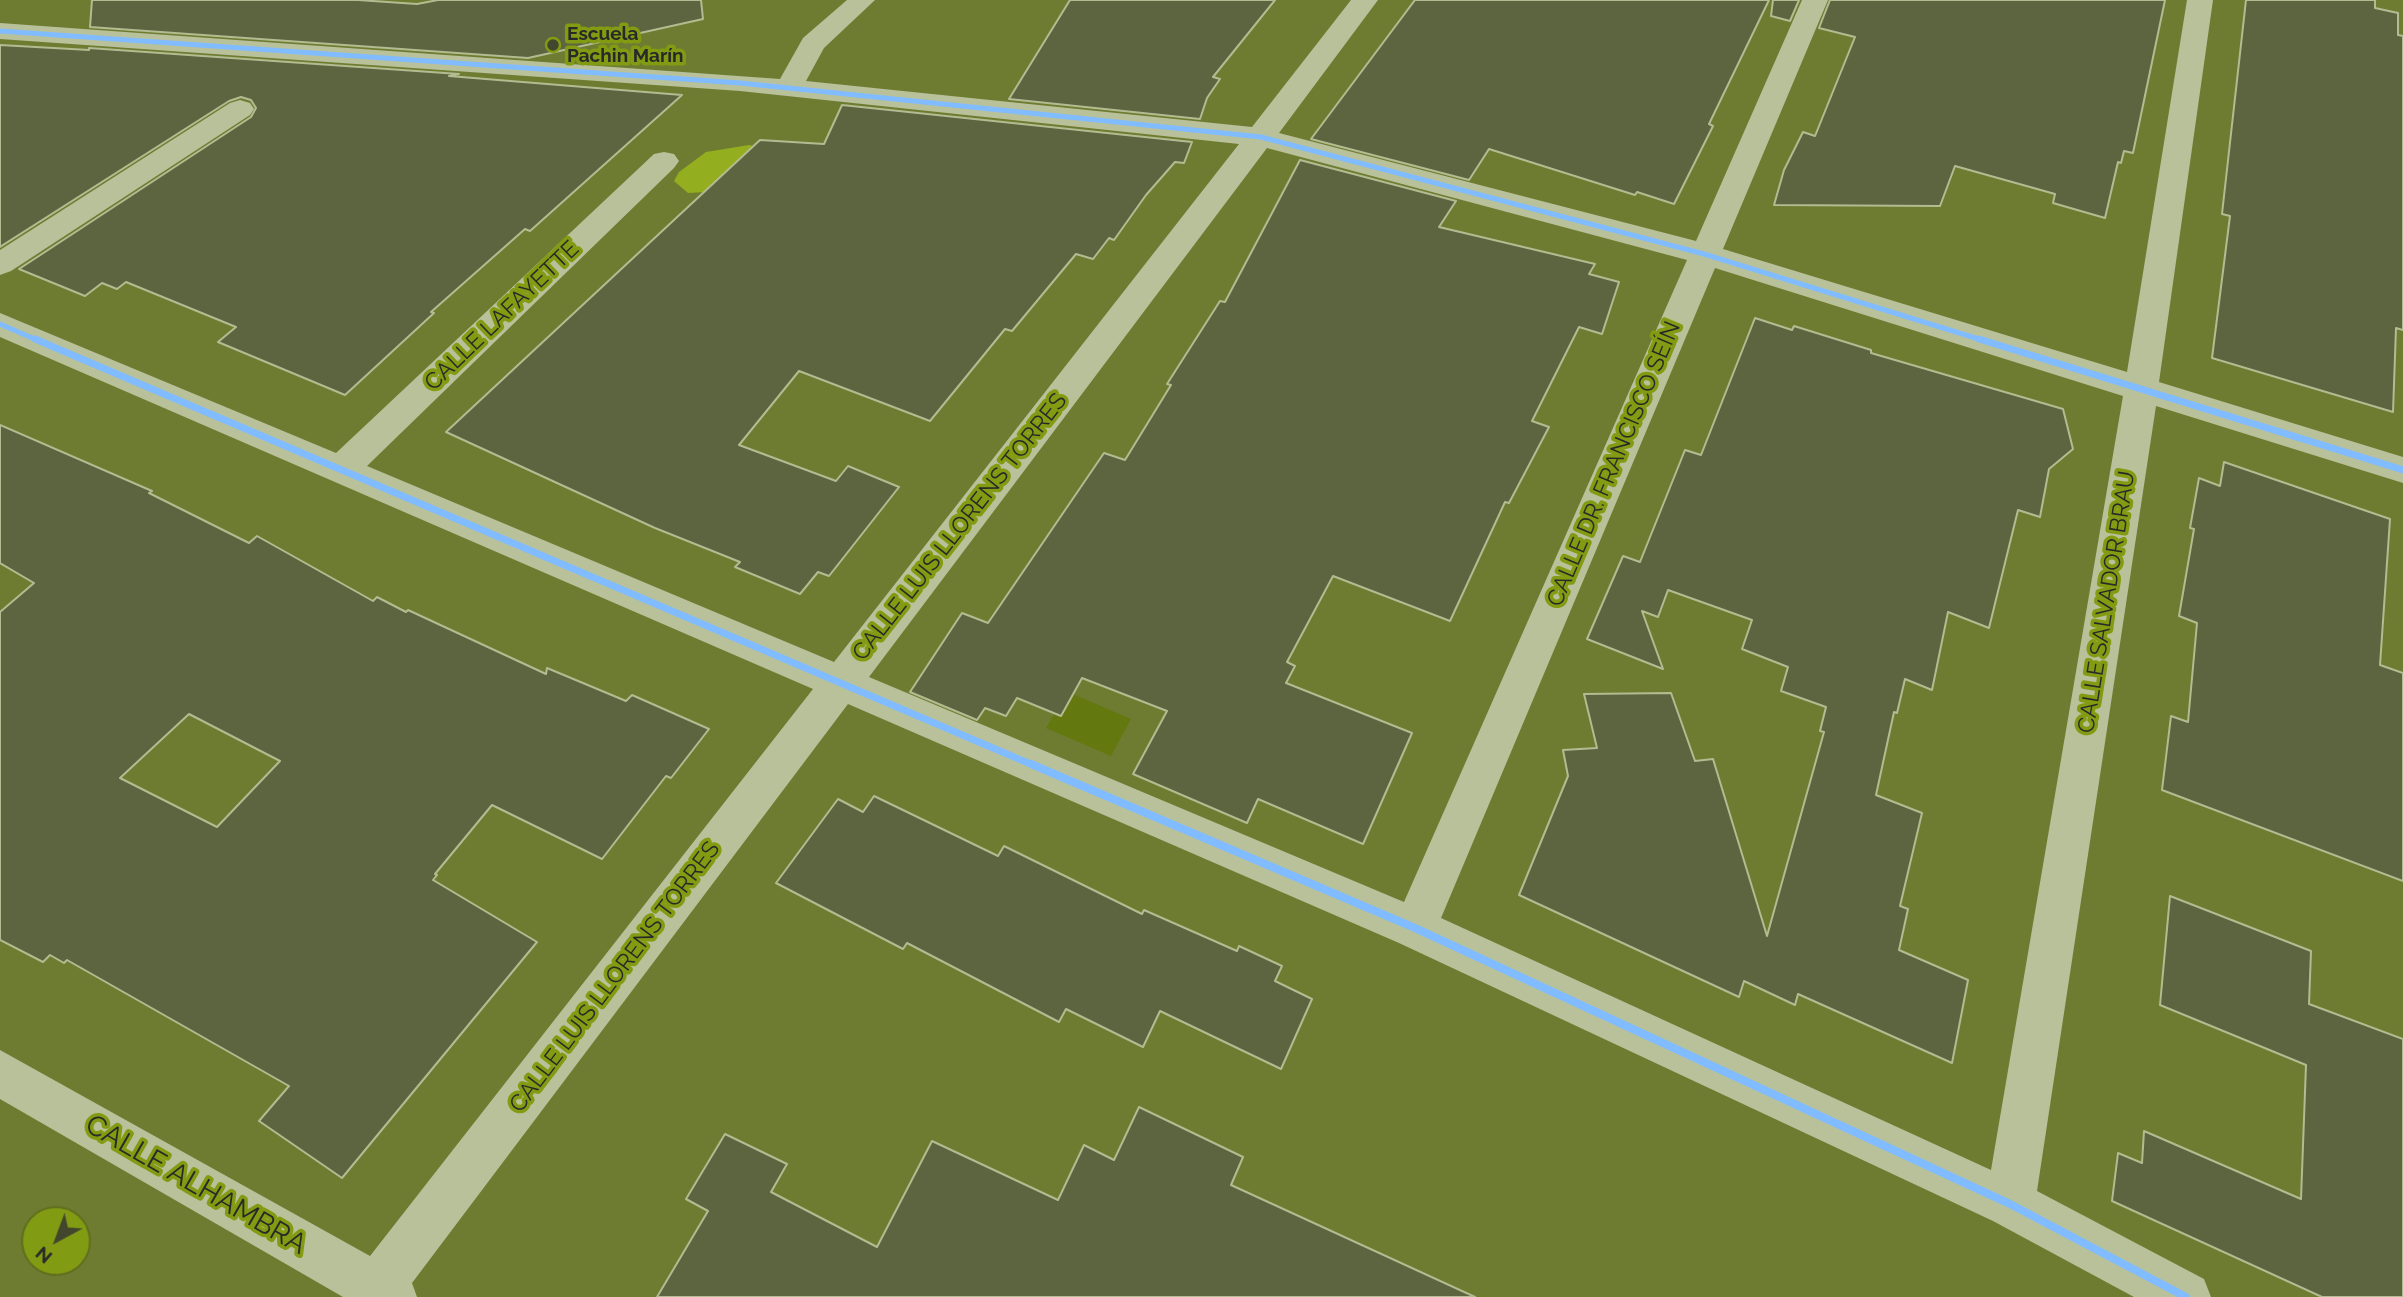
<!DOCTYPE html>
<meta charset="utf-8">
<style>
body{margin:0}
#map{position:relative;width:2403px;height:1297px;overflow:hidden;background:#6e7c32;font-family:Raleway,sans-serif}
canvas{display:block}
.north{position:absolute;left:21px;top:1206px;width:70px;height:70px;box-sizing:border-box;background:#819c13;border:2px solid #5e6e1c;border-radius:50%;rotate:221deg;font-size:19px;font-weight:700;line-height:28px;text-align:center;color:#292929}
.north::after{content:'';display:block;margin:auto;width:24px;height:32px;background:#41462c;clip-path:polygon(50% 0,100% 100%,50% 72%,0 100%)}
</style>
<div id="map">
<canvas width="2403" height="1297"></canvas>
<div class="north">N</div>
</div>
<script>
const c = document.querySelector('canvas').getContext('2d');
c.lineJoin = 'round';
function fillPath(path, color) { c.fillStyle = color; c.fill(path, 'evenodd'); }
const shape = rows => new Path2D(rows.map(r => 'M' + r).join(''));
function trace(path, color, width, dash) { c.strokeStyle = color; c.lineWidth = width; c.lineCap = dash ? 'butt' : 'round'; c.setLineDash(dash || []); c.stroke(path); }
function drawText(font, color, halo, rows, align = 'center') {
  c.font = font + ' Raleway,sans-serif'; c.lineWidth = 7; c.setLineDash([]); c.textBaseline = 'middle'; c.strokeStyle = halo; c.fillStyle = color; for (const [text, x, y, turn = 0] of rows) {
    c.save(); c.translate(x, y); c.rotate((+turn || 0) * Math.PI / 180); c.textAlign = isNaN(turn) ? turn : align; if (halo) c.strokeText(text, 0, 0); c.fillText(text, 0, 0); c.restore();
  }
}
fillPath(shape([
 [749,145,759,147,706,192,688,193,674,181,679,172,706,152]
]), '#93ae1e');
fillPath(shape([
 [1068,692,1131,719,1111,756,1046,728]
]), '#63780f');
const building = shape([
 [92,0,358,0,417,4,438,0,701,0,703,19,528,58,90,27,92,0],
 [1070,0,1275,0,1213,77,1220,79,1207,98,1200,119,1009,99,1070,0],
 [1415,0,1769,0,1709,124,1713,126,1674,204,1637,192,1635,195,1489,149,1469,180,1311,139,1415,0],
 [1773,0,1799,0,1790,21,1771,16,1773,0],
 [1830,0,2165,0,2133,153,2124,151,2121,163,2118,162,2105,218,2053,203,2055,194,1955,166,1940,206,1774,205,1784,170,1803,132,1815,136,1855,37,1819,28,1830,0],
 [2246,0,2375,0,2375,8,2398,13,2398,35,2403,36,2403,330,2396,328,2393,412,2212,358,2230,216,2222,214,2246,0],
 [0,45,89,50,89,48,459,74,449,76,682,95,530,231,525,229,431,312,434,313,345,395,218,342,236,327,126,282,117,289,102,283,85,296,19,269,251,117,256,108,251,100,241,97,229,101,0,247,0,45],
 [842,105,1192,142,1184,163,1175,162,1146,195,1114,240,1109,238,1093,259,1076,254,1012,331,1005,329,930,421,799,371,739,445,836,481,848,466,899,487,829,576,818,572,800,594,735,567,740,562,655,528,446,432,760,140,824,144,842,105],
 [1300,160,1456,201,1439,227,1595,264,1589,274,1619,282,1602,334,1579,327,1532,421,1549,427,1509,503,1505,502,1450,621,1333,576,1287,662,1295,666,1286,683,1412,733,1363,844,1258,799,1247,823,1133,774,1167,711,1082,678,1061,716,1017,698,1006,716,985,708,977,720,910,692,962,613,988,623,1104,453,1125,460,1171,385,1167,384,1220,301,1225,302,1300,160],
 [1755,318,1792,330,1794,326,1871,350,1871,353,2063,409,2073,449,2049,469,2040,517,2018,510,1989,628,1948,612,1932,690,1905,679,1897,713,1894,712,1876,795,1922,813,1900,906,1908,909,1899,950,1968,980,1952,1063,1798,994,1795,1005,1744,981,1739,997,1519,895,1568,776,1563,750,1597,748,1584,694,1671,693,1695,761,1713,759,1767,936,1824,732,1820,731,1826,707,1781,691,1788,667,1742,649,1752,620,1668,590,1658,617,1642,611,1663,669,1587,639,1623,556,1640,562,1685,450,1701,455,1755,318],
 [0,425,152,491,149,493,249,543,257,536,373,601,377,597,406,612,408,610,546,674,547,668,626,701,632,695,709,729,671,778,666,776,602,859,492,805,435,874,437,875,433,880,537,942,342,1178,259,1121,289,1086,67,960,64,963,50,955,43,962,0,940,0,612,34,583,0,563,0,425],
 [189,714,280,761,217,827,120,778,189,714],
 [2224,462,2390,519,2380,665,2403,673,2403,881,2162,790,2171,716,2188,722,2197,623,2179,616,2194,529,2190,528,2199,478,2220,486,2224,462],
 [874,796,998,856,1004,846,1142,914,1144,910,1237,951,1239,946,1282,966,1275,981,1312,999,1281,1069,1160,1011,1143,1047,1066,1009,1059,1022,907,943,903,949,776,883,838,799,863,812,874,796],
 [2170,896,2311,951,2309,1004,2403,1039,2403,1297,2322,1297,2112,1201,2118,1153,2142,1163,2144,1131,2301,1199,2306,1065,2160,1005,2170,896],
 [1139,1107,1243,1157,1231,1185,1475,1297,657,1297,708,1211,686,1199,725,1134,787,1164,771,1192,877,1247,932,1141,1058,1200,1084,1145,1114,1160,1139,1107]
]);
fillPath(building, '#5d6440');
trace(building, '#b3bb91', 2);
fillPath(shape([
 [847,0,875,0,824,48,806,81,1252,127,1351,0,1378,0,1279,133,1696,241,1802,0,1828,0,1723,249,2127,372,2187,0,2213,0,2159,382,2403,457,2403,483,2156,406,2037,1191,2204,1279,2211,1297,2134,1297,1993,1221,1399,943,848,704,412,1283,417,1297,343,1297,0,1099,0,1050,370,1256,813,689,0,337,0,313,336,453,654,154,664,152,674,154,679,161,674,168,367,466,834,662,1239,144,740,91,0,39,0,23,780,79,803,38,847,0],
 [1267,148,1687,260,1404,902,869,677,1267,148],
 [1715,268,2123,396,1991,1170,1441,918,1715,268],
 [240,100,250,103,254,109,250,115,11,271,0,275,0,250,230,103,240,100]
]), '#b9c19a');
trace(shape([
 [0,31,740,83,1261,137,1704,254,1985,341],
 [0,324,39,341]
]), '#80bcff', 5);
trace(shape([
 [35,339,1035,766],
 [1979,339,2403,470]
]), '#80bcff', 7);
trace(shape([
 [1031,764,1415,928,2010,1204,2186,1297]
]), '#80bcff', 8);
for (const [x, y, r, color] of [
 [553,45,7,"#41462c"]
]) { const dot = new Path2D(); dot.arc(x, y, r, 0, 2 * Math.PI); c.fillStyle = color; c.fill(dot); trace(dot, '#819c13', 2.5); }
drawText('bold 19px', '#292929', '#819c13', [
 ["Escuela",567,34],
 ["Pachin Marín",567,56]
], 'left');
drawText('23px', '#292929', '#819c13', [
 ["CALLE LAFAYETTE",502,316,-44],
 ["CALLE DR. FRANCISCO SEÍN",1614,464,-67],
 ["CALLE LUIS LLORENS TORRES",960,527,-52],
 ["CALLE SALVADOR BRAU",2107,602,-81],
 ["CALLE LUIS LLORENS TORRES",615,977,-53]
]);
drawText('28px', '#292929', '#819c13', [
 ["CALLE ALHAMBRA",196,1185,30]
]);
</script>
